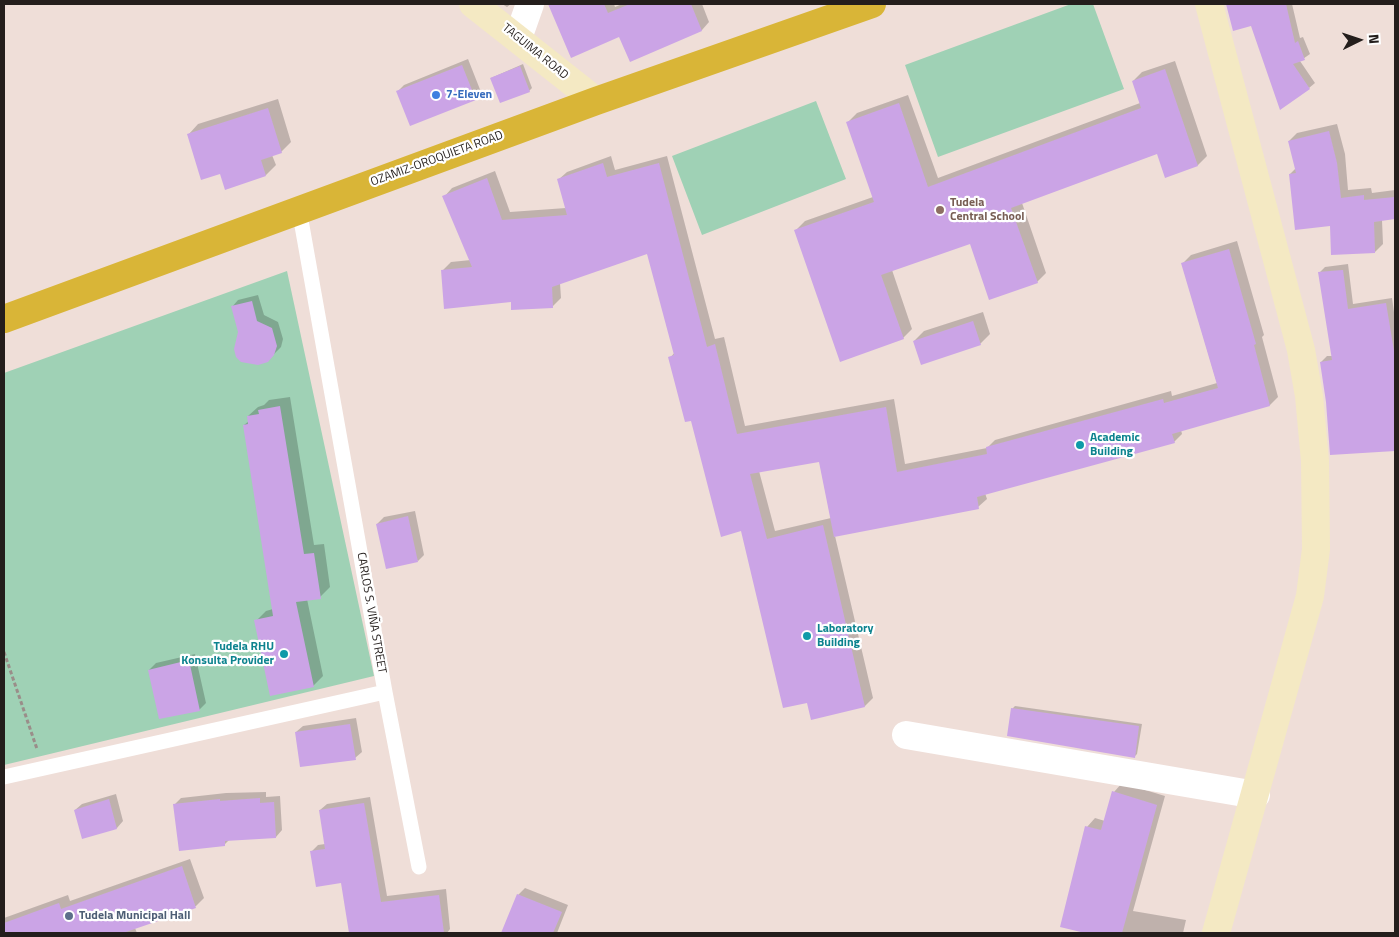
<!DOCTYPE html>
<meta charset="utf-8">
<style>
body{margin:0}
#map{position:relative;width:1399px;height:937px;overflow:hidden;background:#efded8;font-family:"Titillium Web",sans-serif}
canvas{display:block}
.frame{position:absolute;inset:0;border:5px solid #241e1c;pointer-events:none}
.north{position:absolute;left:1334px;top:15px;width:50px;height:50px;-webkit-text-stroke:4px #fff;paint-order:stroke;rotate:86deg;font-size:14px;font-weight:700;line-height:20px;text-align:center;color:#241e1c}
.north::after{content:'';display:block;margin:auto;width:18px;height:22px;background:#241e1c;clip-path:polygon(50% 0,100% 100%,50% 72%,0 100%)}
</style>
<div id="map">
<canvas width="1399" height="937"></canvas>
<div class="frame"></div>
<div class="north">N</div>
</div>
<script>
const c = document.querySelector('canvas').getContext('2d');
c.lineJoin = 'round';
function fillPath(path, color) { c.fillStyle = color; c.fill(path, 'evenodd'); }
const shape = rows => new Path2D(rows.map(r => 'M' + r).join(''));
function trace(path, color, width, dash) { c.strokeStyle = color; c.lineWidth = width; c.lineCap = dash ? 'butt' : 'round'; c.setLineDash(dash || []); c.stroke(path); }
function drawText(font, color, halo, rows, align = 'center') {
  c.font = font + ' "Titillium Web",sans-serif'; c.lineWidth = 4.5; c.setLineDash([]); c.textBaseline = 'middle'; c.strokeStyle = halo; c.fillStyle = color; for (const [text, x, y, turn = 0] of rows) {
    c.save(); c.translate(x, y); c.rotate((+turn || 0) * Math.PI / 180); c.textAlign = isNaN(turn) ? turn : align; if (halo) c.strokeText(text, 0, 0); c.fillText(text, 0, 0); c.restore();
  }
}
fillPath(shape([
 [1071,4,1093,4,1124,89,938,157,905,65],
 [816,101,846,179,702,235,672,156],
 [287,271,374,676,4,765,4,373]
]), '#9fd1b5');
fillPath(shape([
 [502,4,511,4,507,7],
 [550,4,614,4,615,7,622,4,702,4,709,22,702,30,630,60,620,35,572,56],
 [1227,4,1292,4,1300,38,1303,37,1310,54,1300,61,1315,83,1309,88,1252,25,1234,29],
 [468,59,481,92,475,99,398,91,404,85],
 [1175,61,1207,156,1198,165,1166,176,1158,153,1022,203,1046,273,1037,282,970,243,892,270,912,329,903,338,796,230,805,221,873,197,847,123,857,113,908,95,938,178,1140,103,1133,81,1142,72],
 [523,64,532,88,529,91,491,78],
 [278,99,291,142,281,152,272,155,276,165,266,175,221,172,189,134,198,124],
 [1337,124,1345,154,1348,190,1371,188,1372,193,1395,190,1395,218,1382,220,1383,244,1375,252,1331,224,1290,174,1296,168,1289,141,1297,133],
 [611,156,615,170,667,156,715,339,724,337,745,426,894,399,905,464,987,448,995,440,1171,391,1172,396,1217,383,1182,264,1191,255,1237,241,1264,335,1262,337,1278,397,1270,405,1181,430,1182,434,1174,442,985,493,987,499,978,507,835,536,873,698,865,706,808,701,742,530,692,419,670,358,675,352,647,252,560,283,561,298,553,306,512,300,442,271,451,262,471,260,444,197,452,188,495,171,510,212,566,208,558,180,567,172],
 [820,460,831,518,775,531,759,471],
 [1348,264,1353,304,1392,298,1395,319,1395,450,1331,454,1328,401,1321,362,1327,356,1333,356,1319,273,1325,267],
 [258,295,264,315,278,322,283,339,281,347,267,361,239,332,232,307,238,300],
 [983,312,990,334,980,344,914,341,924,331],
 [290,397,314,545,324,544,330,587,320,597,307,599,323,676,313,686,256,621,266,611,273,609,244,425,249,421,248,416,258,407,264,405,269,400],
 [415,511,424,555,418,561,377,524,384,517],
 [195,654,206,703,199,710,149,670,156,663],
 [1015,706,1142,724,1137,754,1134,757,1012,709],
 [356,718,362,752,355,758,296,732,303,726],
 [1122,783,1165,796,1133,911,1186,920,1183,933,1090,933,1061,926,1087,827,1095,818,1105,821,1114,792],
 [266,792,266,797,280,796,282,830,276,837,230,839,225,844,174,805,181,798,226,793],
 [116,794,123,821,117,828,83,837,75,810,82,804],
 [370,797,387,896,446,889,450,929,447,933,351,933,342,882,312,851,318,845,325,844,320,810,327,804],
 [190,859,204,898,196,906,135,928,137,933,4,933,4,918,68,895,70,901],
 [525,888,568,905,557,933,503,933,518,895]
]), '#0003');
fillPath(shape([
 [548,4,604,4,608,13,630,4,691,4,702,31,630,62,619,37,571,58],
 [1226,4,1286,4,1295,43,1298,41,1305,60,1293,64,1310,89,1280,110,1251,26,1233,31],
 [462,65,476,100,410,126,396,91],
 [520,66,530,92,500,103,490,78],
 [1165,69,1198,166,1165,178,1157,154,1011,208,1038,283,989,300,970,244,881,275,904,339,840,362,794,230,874,202,846,122,899,103,928,187,1141,108,1132,81],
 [268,108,282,153,261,160,266,176,225,190,220,174,201,180,187,134],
 [1329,131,1337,163,1341,198,1364,195,1364,200,1395,197,1395,219,1374,222,1375,253,1331,255,1330,226,1295,230,1289,174,1296,173,1288,141],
 [603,163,607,177,659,163,707,347,715,344,737,434,886,407,897,472,987,454,986,447,1163,399,1164,403,1218,388,1181,263,1229,249,1256,344,1254,345,1270,406,1172,434,1175,443,977,497,979,509,834,537,819,462,750,474,767,539,823,525,865,707,811,720,807,703,783,708,741,531,721,537,691,421,685,422,668,357,674,355,647,254,552,287,553,308,511,310,511,302,444,309,441,270,472,267,442,196,487,178,502,220,567,215,557,179],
 [1343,270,1348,309,1386,303,1395,357,1395,451,1330,455,1326,402,1320,362,1332,360,1318,272],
 [252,301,257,321,272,328,277,346,274,355,268,362,258,365,241,362,236,357,234,349,238,332,231,306],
 [973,321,981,345,921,365,913,341],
 [280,406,304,554,314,553,321,599,296,602,314,687,270,696,254,620,273,616,243,425,248,424,247,416,259,414,258,410],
 [408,516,418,562,386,569,376,524],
 [189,660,200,711,159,719,148,670],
 [1011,708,1139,726,1135,758,1007,736],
 [350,724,356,760,300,767,295,732],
 [1112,791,1157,805,1122,933,1085,933,1060,927,1085,826,1101,830],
 [260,798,260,803,274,802,276,838,225,841,225,846,179,851,173,804,220,799,220,801],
 [109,799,117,829,82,839,74,810],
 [364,803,381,902,439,895,444,933,349,933,341,883,316,887,310,851,325,849,319,810],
 [182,866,196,908,123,933,4,933,4,923,59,903,61,909],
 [517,894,562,912,553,933,501,933]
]), '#cba4e6');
trace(shape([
 [4,652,37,749]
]), '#9a8d89', 3, [4, 2.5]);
trace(shape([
 [299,209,385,692,419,867],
 [4,777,385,692]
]), '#fff', 15);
trace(shape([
 [518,38,530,4],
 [906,735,1256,795]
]), '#fff', 28);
trace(shape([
 [473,4,596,101],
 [1209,4,1301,350,1309,396,1315,461,1316,549,1310,596,1216,933]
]), '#f4e9c3', 28);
trace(shape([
 [4,319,596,101,872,4]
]), '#d9b537', 28);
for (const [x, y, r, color] of [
 [436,95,5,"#3f7fe0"],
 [940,210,5,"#8d6e63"],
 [1080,445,5,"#0f9aa8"],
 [807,636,5,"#0f9aa8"],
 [284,654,5,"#0f9aa8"],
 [69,916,5,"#5c6f8a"]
]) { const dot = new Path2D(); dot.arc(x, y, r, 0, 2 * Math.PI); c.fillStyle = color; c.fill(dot); trace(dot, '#fff', 2); }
drawText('12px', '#241e1c', '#fff', [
 ["TAGUIMA ROAD",535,52,39],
 ["OZAMIZ-OROQUIETA ROAD",437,159,-20],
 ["CARLOS S. VIÑA STREET",371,613,80]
]);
drawText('bold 12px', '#366cbe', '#fff', [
 ["7-Eleven",446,95]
], 'left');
drawText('bold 12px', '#785e54', '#fff', [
 ["Tudela",950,203],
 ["Central School",950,217]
], 'left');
drawText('bold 12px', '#0d838f', '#fff', [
 ["Academic",1090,438],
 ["Building",1090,452],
 ["Laboratory",817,629],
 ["Building",817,643],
 ["Tudela RHU",274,647,"right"],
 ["Konsulta Provider",274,661,"right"]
], 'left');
drawText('bold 12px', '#4e5e75', '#fff', [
 ["Tudela Municipal Hall",79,916]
], 'left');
</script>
